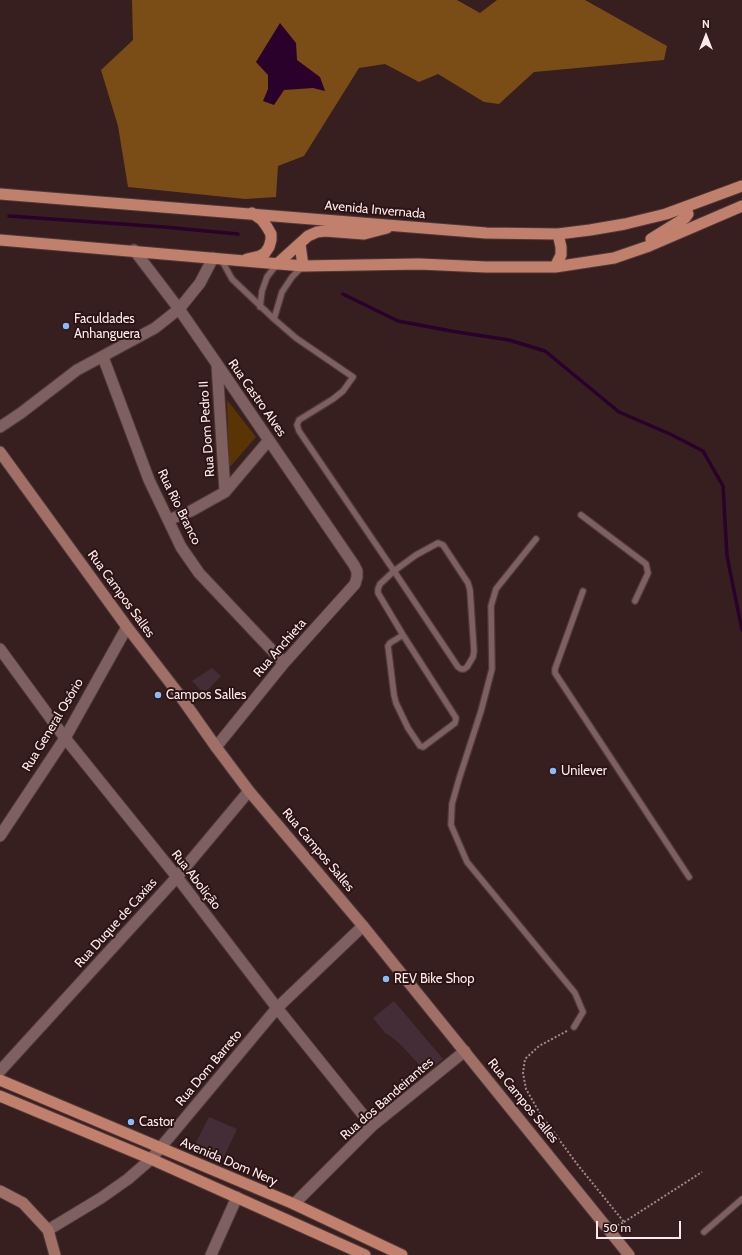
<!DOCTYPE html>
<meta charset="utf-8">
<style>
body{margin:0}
#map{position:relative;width:742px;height:1255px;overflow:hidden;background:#371e1f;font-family:Cabin,sans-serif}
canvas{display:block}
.north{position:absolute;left:686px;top:16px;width:40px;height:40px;-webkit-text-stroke:3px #2c1415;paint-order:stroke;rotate:0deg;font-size:11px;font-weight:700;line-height:16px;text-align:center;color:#fdeaea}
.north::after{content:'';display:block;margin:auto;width:14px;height:18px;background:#fdeaea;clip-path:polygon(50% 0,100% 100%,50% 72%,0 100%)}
.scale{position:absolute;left:596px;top:1221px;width:85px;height:18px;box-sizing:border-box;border:2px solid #fdeaea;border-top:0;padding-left:5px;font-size:12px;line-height:14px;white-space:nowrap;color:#fdeaea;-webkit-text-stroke:3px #2c1415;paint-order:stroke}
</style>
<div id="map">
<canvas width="742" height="1255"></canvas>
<div class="north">N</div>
<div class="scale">50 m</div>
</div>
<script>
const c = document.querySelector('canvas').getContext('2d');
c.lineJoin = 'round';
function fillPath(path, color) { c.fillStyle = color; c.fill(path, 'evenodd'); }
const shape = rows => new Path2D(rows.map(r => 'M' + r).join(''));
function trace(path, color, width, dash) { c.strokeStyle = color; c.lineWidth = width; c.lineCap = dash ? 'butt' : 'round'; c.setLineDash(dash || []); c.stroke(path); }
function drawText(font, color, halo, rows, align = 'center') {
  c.font = font + ' Cabin,sans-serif'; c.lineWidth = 4; c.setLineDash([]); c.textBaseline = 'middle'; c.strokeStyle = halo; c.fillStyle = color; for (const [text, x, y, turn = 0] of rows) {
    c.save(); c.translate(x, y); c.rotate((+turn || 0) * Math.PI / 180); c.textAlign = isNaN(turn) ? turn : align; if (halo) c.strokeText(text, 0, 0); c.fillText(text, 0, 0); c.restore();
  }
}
fillPath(shape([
 [227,400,256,437,229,468]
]), '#593505');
fillPath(shape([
 [132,0,457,0,480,13,497,0,585,0,667,46,664,60,534,72,499,104,484,102,438,74,419,82,385,64,359,68,304,156,278,166,276,197,245,199,128,187,118,126,101,70,133,40]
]), '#7a4c16');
fillPath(shape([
 [280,23,296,43,297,60,320,77,325,91,313,88,284,90,274,105,263,101,268,89,268,75,256,62]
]), '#2a012a');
trace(shape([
 [9,216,164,227,238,234],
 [343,294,398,321,451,331,509,340,545,351,619,412,670,434,703,451,723,486,727,556,742,630]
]), '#2a012a', 3.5);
fillPath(shape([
 [212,668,221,676,204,694,192,681],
 [394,1001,443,1059,426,1072,400,1044,389,1035,385,1033,373,1018],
 [209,1117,237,1129,223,1159,194,1146]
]), '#452d37');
const service = shape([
 [221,259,232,279,274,319,296,338,353,377,343,391,333,399,299,420,297,425,299,431,394,571,458,667,461,669,464,669,467,667,473,657,474,651,470,590,468,583,443,545,438,543,416,555,394,571,380,584,378,589,378,593,403,635,456,718,455,723,423,747,420,746,408,728,396,703,394,695,388,646,390,643,403,635],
 [260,307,262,291,267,277,277,264],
 [274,319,282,292,292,277,303,266],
 [581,515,646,564,648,573,635,601],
 [536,539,496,589,491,606,492,669,481,711,459,779,452,804,451,825,467,862,575,993,583,1012,574,1027],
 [583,591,555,669,555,673,689,877],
 [704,1232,742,1199]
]);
const minor = shape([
 [134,250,179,309,217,364,354,565,357,571,357,577,355,584,284,663,216,747],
 [103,357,149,480,181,547,199,573,284,663],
 [217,365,225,492],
 [0,427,21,413,77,370,155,328,179,309,200,283,213,258],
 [168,520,191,511,225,492,269,440],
 [0,649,65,738,177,877,277,1008,372,1126],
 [0,836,65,738,127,627],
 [0,1071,177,877,249,791],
 [294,1204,372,1126,465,1051],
 [48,1230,101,1198,128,1179,151,1159,277,1008,363,926],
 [211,1255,237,1197]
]);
const secondary = shape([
 [0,452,127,627,178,693,216,747,249,791,363,926,629,1255],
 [0,1191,23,1203,48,1230,55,1255]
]);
const primary = shape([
 [0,194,486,233,558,234,590,230,625,224,666,214,742,186],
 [651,239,685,218,688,214,687,211,683,208],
 [0,240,303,266,419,264,486,267,555,267,614,258,649,246,742,206],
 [300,244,303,266],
 [247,259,260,256,265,253,269,247,271,240,271,234,267,227,262,220,252,213],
 [277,264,308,236,317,232,325,231,364,234,387,228],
 [555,267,561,255,561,247,558,234],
 [0,1080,294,1204,402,1255],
 [0,1096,151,1159,365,1255]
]);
trace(service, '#4e393a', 8);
trace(minor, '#4e393a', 13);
trace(secondary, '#4e393a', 13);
trace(primary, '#4e393a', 13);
trace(shape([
 [567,1031,539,1046,525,1059,523,1073,526,1089,539,1112,577,1164,624,1222,618,1225],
 [624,1222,702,1172]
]), '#9f898a', 2, [2, 2]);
trace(service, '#7f6061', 5.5);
trace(minor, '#7f6061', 11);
trace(secondary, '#a07066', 11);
trace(primary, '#c1806c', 11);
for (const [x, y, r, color] of [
 [66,326,4,"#87bbfb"],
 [158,695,4,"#87bbfb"],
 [553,771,4,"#87bbfb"],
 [386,979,4,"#87bbfb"],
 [131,1122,4,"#87bbfb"]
]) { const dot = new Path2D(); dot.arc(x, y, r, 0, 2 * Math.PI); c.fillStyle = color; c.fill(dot); trace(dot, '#2c1415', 1.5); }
drawText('13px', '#fdeaea', '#2c1415', [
 ["Avenida Invernada",375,210,5],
 ["Rua Castro Alves",257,398,55],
 ["Rua Dom Pedro II",207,429,-94],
 ["Rua Rio Branco",179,507,64],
 ["Rua Campos Salles",121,594,54],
 ["Rua Anchieta",280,648,-49],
 ["Rua General Osório",53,725,-59],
 ["Rua Campos Salles",318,850,50],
 ["Rua Abolição",196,880,52],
 ["Rua Duque de Caxias",116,923,-48],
 ["Rua Dom Barreto",209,1068,-50],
 ["Rua dos Bandeirantes",387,1099,-41],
 ["Rua Campos Salles",523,1101,51],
 ["Avenida Dom Nery",229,1162,23]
]);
drawText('13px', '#fdeaea', '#2c1415', [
 ["Faculdades",74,319],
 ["Anhanguera",74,334],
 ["Campos Salles",166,695],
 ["Unilever",561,771],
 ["REV Bike Shop",394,979],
 ["Castor",139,1122]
], 'left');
</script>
